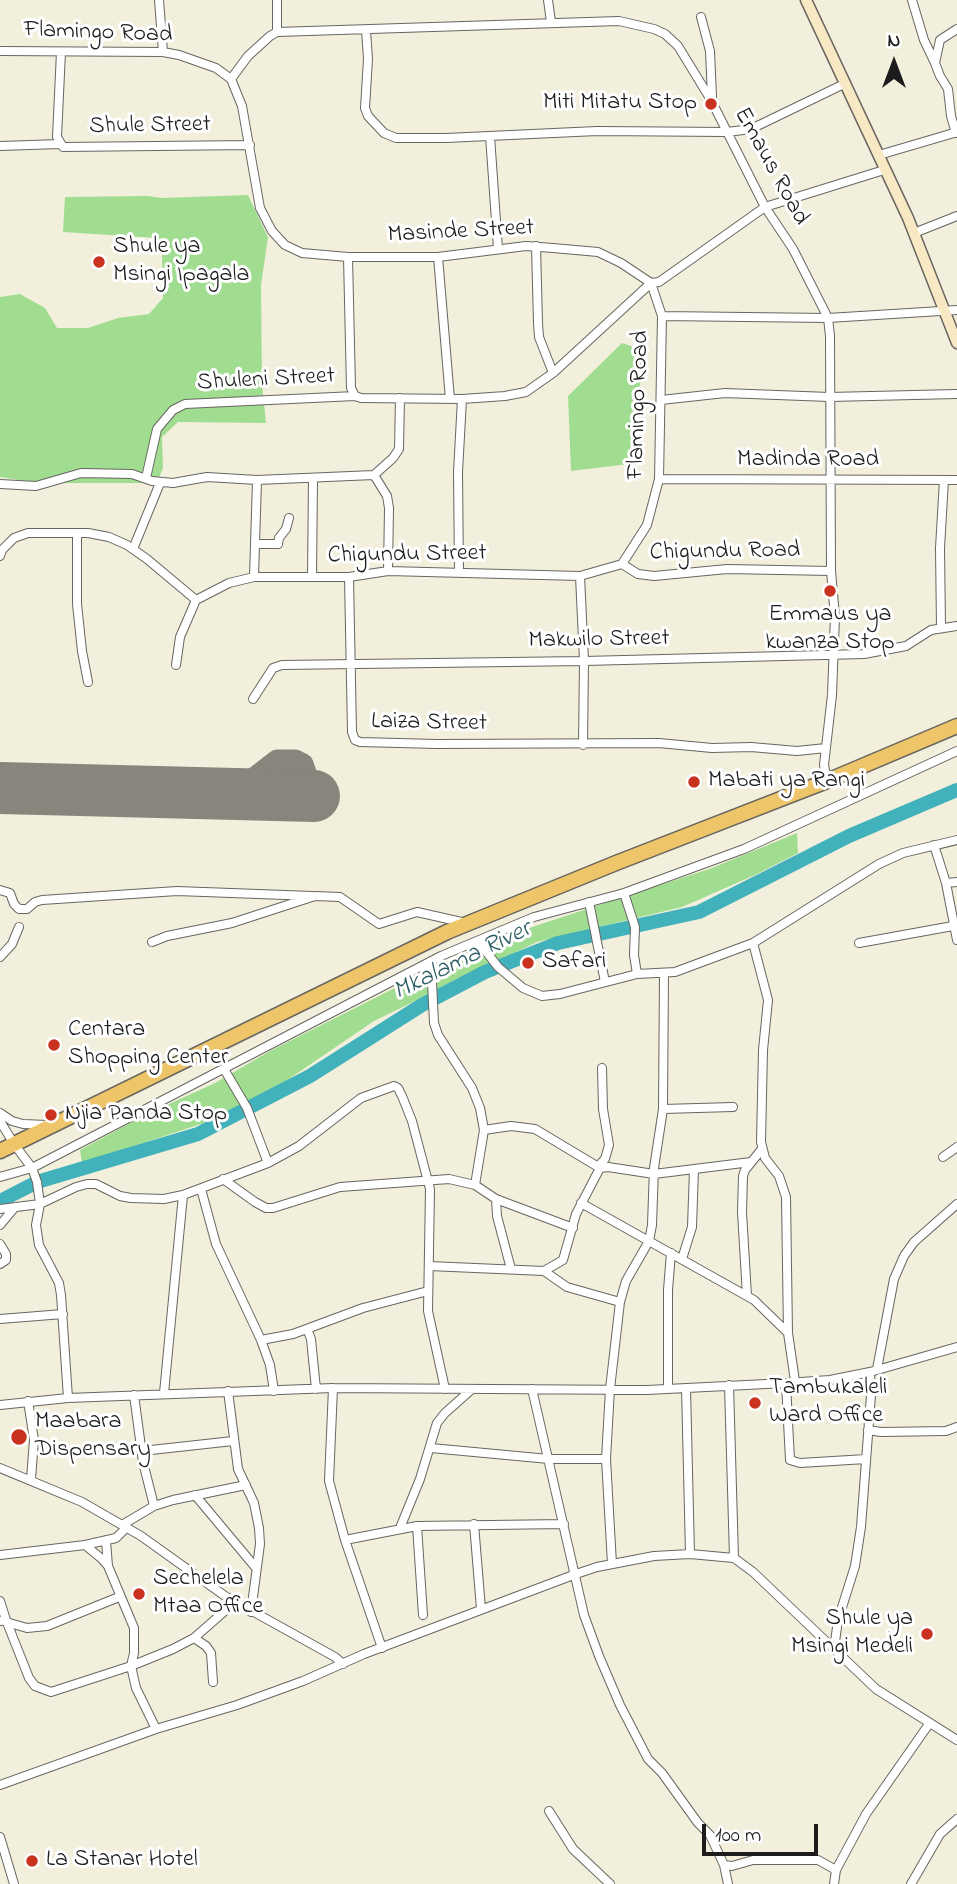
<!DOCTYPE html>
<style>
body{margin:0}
#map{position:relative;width:957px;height:1884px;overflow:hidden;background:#f3efdd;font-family:"Indie Flower",sans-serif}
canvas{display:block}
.north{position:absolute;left:859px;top:28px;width:70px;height:70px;-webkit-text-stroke:5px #fff;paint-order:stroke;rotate:0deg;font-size:19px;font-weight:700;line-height:28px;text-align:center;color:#1c1c1c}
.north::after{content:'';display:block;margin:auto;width:24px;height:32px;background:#1c1c1c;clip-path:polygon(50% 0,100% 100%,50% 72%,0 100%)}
.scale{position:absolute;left:702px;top:1824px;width:116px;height:32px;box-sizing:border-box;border:4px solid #1c1c1c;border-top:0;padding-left:9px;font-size:21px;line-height:24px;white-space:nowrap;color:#1c1c1c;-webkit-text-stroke:5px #fff;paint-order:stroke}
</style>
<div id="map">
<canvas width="957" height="1884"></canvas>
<div class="north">N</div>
<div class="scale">100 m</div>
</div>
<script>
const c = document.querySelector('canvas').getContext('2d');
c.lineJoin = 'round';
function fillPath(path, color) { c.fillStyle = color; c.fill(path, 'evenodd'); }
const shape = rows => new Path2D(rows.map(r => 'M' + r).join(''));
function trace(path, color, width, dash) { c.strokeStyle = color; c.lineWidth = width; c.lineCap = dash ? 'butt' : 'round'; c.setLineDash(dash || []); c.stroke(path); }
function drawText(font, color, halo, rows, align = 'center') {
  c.font = font + ' "Indie Flower",sans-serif'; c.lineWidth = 6; c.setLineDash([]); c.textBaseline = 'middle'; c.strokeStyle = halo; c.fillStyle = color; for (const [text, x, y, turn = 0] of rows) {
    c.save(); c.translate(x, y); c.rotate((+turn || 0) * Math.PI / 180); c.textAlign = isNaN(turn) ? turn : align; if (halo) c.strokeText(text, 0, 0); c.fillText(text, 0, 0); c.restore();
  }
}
fillPath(shape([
 [248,195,268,237,261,285,262,384,266,423,178,422,162,437,163,468,157,483,39,483,0,477,0,297,20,294,45,308,57,328,88,328,118,318,149,314,163,298,162,256,157,238,63,232,65,197,148,196,161,198],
 [622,343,631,346,642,358,642,376,634,410,637,463,571,471,568,396],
 [797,833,798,853,755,875,682,907,537,942,374,1021,277,1087,207,1122,82,1163,80,1150,145,1115,215,1083,270,1051,462,954,535,926,712,868]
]), '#a1dd91');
trace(shape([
 [0,1201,37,1182,198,1134,310,1076,422,1005,485,972,558,943,699,912,849,836,957,790]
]), '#41b1bb', 14);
trace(shape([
 [233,794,277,760,295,760,303,764,310,784,311,796]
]), '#88867c', 21);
trace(shape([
 [0,788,314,796]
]), '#88867c', 52);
const street = shape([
 [159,0,163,52],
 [277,0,277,32],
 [548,0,551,22],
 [912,0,924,40,935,63],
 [701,17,710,51,712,97],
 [366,30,368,59,365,108,368,116,384,133,396,138,446,138,597,131,727,132,751,129,844,84],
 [0,51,163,52,179,55,216,68,231,79],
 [61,52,57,137,63,147,250,145],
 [231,79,248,56,270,36,277,32,619,21,654,29,665,34,678,46,711,100,765,207,793,249,828,318,830,336,831,571,835,617,832,695,824,765,827,781],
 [231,79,242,106,260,208,272,231,285,245,302,253,348,257,438,257,526,246,553,248,598,252,621,263,651,283,659,282,765,207,884,170],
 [956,133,951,116,948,89,940,76,935,63,940,40,957,29],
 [490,136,498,249],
 [0,146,60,144],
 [879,155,957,132],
 [914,233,957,216],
 [536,246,538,323,539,337,553,373],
 [348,257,351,388,355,396,361,398,462,399,505,396,526,392,553,373,651,283,662,316,659,479,647,525,622,564],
 [438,257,450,399],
 [662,316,828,318,957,310],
 [661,400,725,393,829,397,957,394],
 [374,475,387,496,389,508,388,571],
 [374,475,393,458,399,449,400,398],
 [146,478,157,429,173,410,185,404,355,396],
 [659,479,957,480],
 [0,484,36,486,81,473,132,474,152,481,173,483,207,477,257,480,374,475],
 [77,534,77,604,82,651,88,682],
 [255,544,278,544,279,538,286,529,289,518],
 [133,549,160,483],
 [0,556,2,550,14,538,28,533,88,533,109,537,127,545,147,559,196,600],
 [622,564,638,574,654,576,727,569,831,571],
 [459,573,458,472,462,399],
 [580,576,584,661,583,745],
 [254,577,257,480],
 [312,577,313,479],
 [349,577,352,732,355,740,360,742,437,744,659,743,712,748,751,747,797,751,826,748],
 [941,627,940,548,944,480],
 [176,665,180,637,196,600,229,583,254,577,349,577,388,571,580,576,622,564],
 [253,699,273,668,282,665,584,661,864,654,906,646,931,630,957,626],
 [934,845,946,883,957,940],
 [946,883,957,882],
 [0,890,10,893,14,904,19,909,27,909,35,902,42,900,177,891,312,896],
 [624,893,635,927,634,955,637,974],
 [589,902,605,982],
 [478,941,498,967,523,988,542,996,560,994,637,974,675,972,753,943,879,864,903,853,957,840],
 [152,942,167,936,232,923,315,896,340,897,379,924,417,912,466,923],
 [753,943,768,1000,763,1050,761,1142,765,1158,779,1176,786,1197,788,1333,795,1381],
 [859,943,953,926],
 [0,957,12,944,19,927],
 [431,962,434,1023,438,1035,472,1088,480,1108,484,1130,475,1185],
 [224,1069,247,1108,268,1163],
 [663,1109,733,1107],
 [0,1113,12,1121,23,1124,47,1125],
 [0,1121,14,1144,32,1168,37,1182,40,1204,36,1225,39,1245,59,1283,61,1295,68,1398],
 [484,1130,511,1126,535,1129,600,1168],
 [943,1157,957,1147],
 [598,1166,605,1159,609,1145,603,1109,602,1068],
 [0,1177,32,1168,441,956,534,917,624,893,744,849,957,751],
 [223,1179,255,1202,266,1208,273,1208,340,1187,449,1179,475,1185,496,1199,573,1228],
 [201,1189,216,1244,261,1340,270,1365,274,1391],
 [496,1199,497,1216,511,1269],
 [581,1203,754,1300,788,1333],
 [0,1209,40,1204,76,1187,87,1184,96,1184,120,1196,131,1198,164,1199,183,1195,268,1163,299,1146,361,1098,394,1086,398,1088,402,1096,412,1121,430,1189,428,1311,445,1389],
 [0,1225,15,1207],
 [0,1244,6,1254,6,1260,0,1264],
 [682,1259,692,1227,694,1169],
 [429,1266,544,1271,567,1287,620,1302],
 [544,1271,563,1260,576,1214,600,1168,608,1167,654,1174,751,1162],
 [747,1296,742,1212,743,1176,745,1170,762,1149],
 [0,1319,63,1314],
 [307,1329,311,1339,316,1389],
 [261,1340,293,1334,363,1308,428,1291],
 [877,1369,894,1279,904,1256,914,1242,957,1204],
 [786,1383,790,1460,800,1463,866,1459],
 [729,1385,734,1558],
 [333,1388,329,1481,345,1540,382,1648],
 [668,1388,668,1290,671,1253],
 [686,1388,690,1554],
 [532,1389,584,1615,599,1656,620,1705,648,1759,662,1773,698,1823,710,1835,724,1865,728,1884],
 [228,1391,238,1469,254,1503,259,1528,260,1544,251,1612],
 [164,1393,183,1195],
 [134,1395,143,1462,154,1506],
 [28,1401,34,1440,31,1479],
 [0,1405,68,1398,333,1388,647,1390,786,1383,830,1380,870,1372,957,1347],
 [868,1430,881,1432,946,1431,957,1427],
 [431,1448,549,1459,606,1459],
 [142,1451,233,1441],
 [0,1468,82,1502,141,1536,225,1596,335,1657,343,1664],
 [195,1495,256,1568],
 [474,1524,481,1609],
 [122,1525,154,1506,173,1500,246,1485],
 [417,1526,423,1615],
 [400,1528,420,1479,437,1423,445,1413,472,1389],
 [345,1540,417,1526,564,1524],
 [106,1541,108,1566],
 [85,1545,116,1538,127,1527],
 [0,1555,85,1545,102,1559,108,1566,134,1628,134,1653,131,1666,136,1688,156,1729],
 [612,1564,606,1459,610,1389,620,1302,626,1281,649,1241,652,1225,654,1168,663,1109,664,974],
 [0,1601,6,1620],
 [0,1621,6,1620,29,1678,35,1686,51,1692,131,1666,173,1649,194,1638,235,1602],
 [6,1622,27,1628,47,1626,119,1597],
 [194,1638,206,1646,211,1653,213,1682],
 [834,1649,838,1620,855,1566,861,1527,871,1395,870,1372],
 [0,1785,156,1729,237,1705,303,1681,364,1654,576,1574,597,1567,654,1556,690,1554,734,1558,753,1572,876,1689,957,1740],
 [549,1811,573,1849,610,1884],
 [0,1837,14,1884],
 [724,1865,732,1866,753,1860,818,1860,836,1870],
 [834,1884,836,1870,866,1814,929,1724],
 [911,1884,940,1834,957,1819]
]);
const secondary = shape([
 [806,0,908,218,957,343]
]);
const highway = shape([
 [0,1151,447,932,616,863,827,781,957,726]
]);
trace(street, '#676660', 10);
trace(secondary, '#676660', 13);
trace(highway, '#676660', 17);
trace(street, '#fff', 8);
trace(secondary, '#f8e8c3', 10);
trace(highway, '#eec569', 14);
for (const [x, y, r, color] of [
 [711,104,7,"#c8321e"],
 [99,262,7,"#c8321e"],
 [830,591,7,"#c8321e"],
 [694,782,7,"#c8321e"],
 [528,963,7,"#c8321e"],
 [54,1045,7,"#c8321e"],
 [51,1115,7,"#c8321e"],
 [755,1403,7,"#c8321e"],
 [19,1437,9,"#c8321e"],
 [139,1594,7,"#c8321e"],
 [927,1634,7,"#c8321e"],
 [32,1861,7,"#c8321e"]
]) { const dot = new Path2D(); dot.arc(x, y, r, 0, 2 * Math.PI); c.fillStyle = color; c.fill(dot); trace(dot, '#fff', 2.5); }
drawText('24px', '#1c1c1c', '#fff', [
 ["Flamingo Road",98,34,2],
 ["Shule Street",150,127,-1],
 ["Emaus Road",770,167,61],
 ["Masinde Street",461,233,-3],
 ["Shuleni Street",266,381,-3],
 ["Flamingo Road",640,405,-88],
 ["Madinda Road",808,461],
 ["Chigundu Road",725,553,-1],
 ["Chigundu Street",407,556,-1],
 ["Makwilo Street",599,641,-1],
 ["Laiza Street",429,724,1]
]);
drawText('24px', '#1c1c1c', '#fff', [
 ["Miti Mitatu Stop",697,104,"right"],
 ["Shule ya",113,248],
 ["Msingi Ipagala",113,276],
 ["Emmaus ya",830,616,"center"],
 ["kwanza Stop",830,644,"center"],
 ["Mabati ya Rangi",708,782],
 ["Safari",542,963],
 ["Centara",68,1031],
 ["Shopping Center",68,1059],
 ["Njia Panda Stop",65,1115],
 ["Tambukaleli",769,1389],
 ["Ward Office",769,1417],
 ["Maabara",35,1423],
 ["Dispensary",35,1451],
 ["Sechelela",153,1580],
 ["Mtaa Office",153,1608],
 ["Shule ya",913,1620,"right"],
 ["Msingi Medeli",913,1648,"right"],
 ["La Stanar Hotel",46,1861]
], 'left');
drawText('italic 26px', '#2d5f64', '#fff', [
 ["Mkalama River",463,962,-26]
]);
</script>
